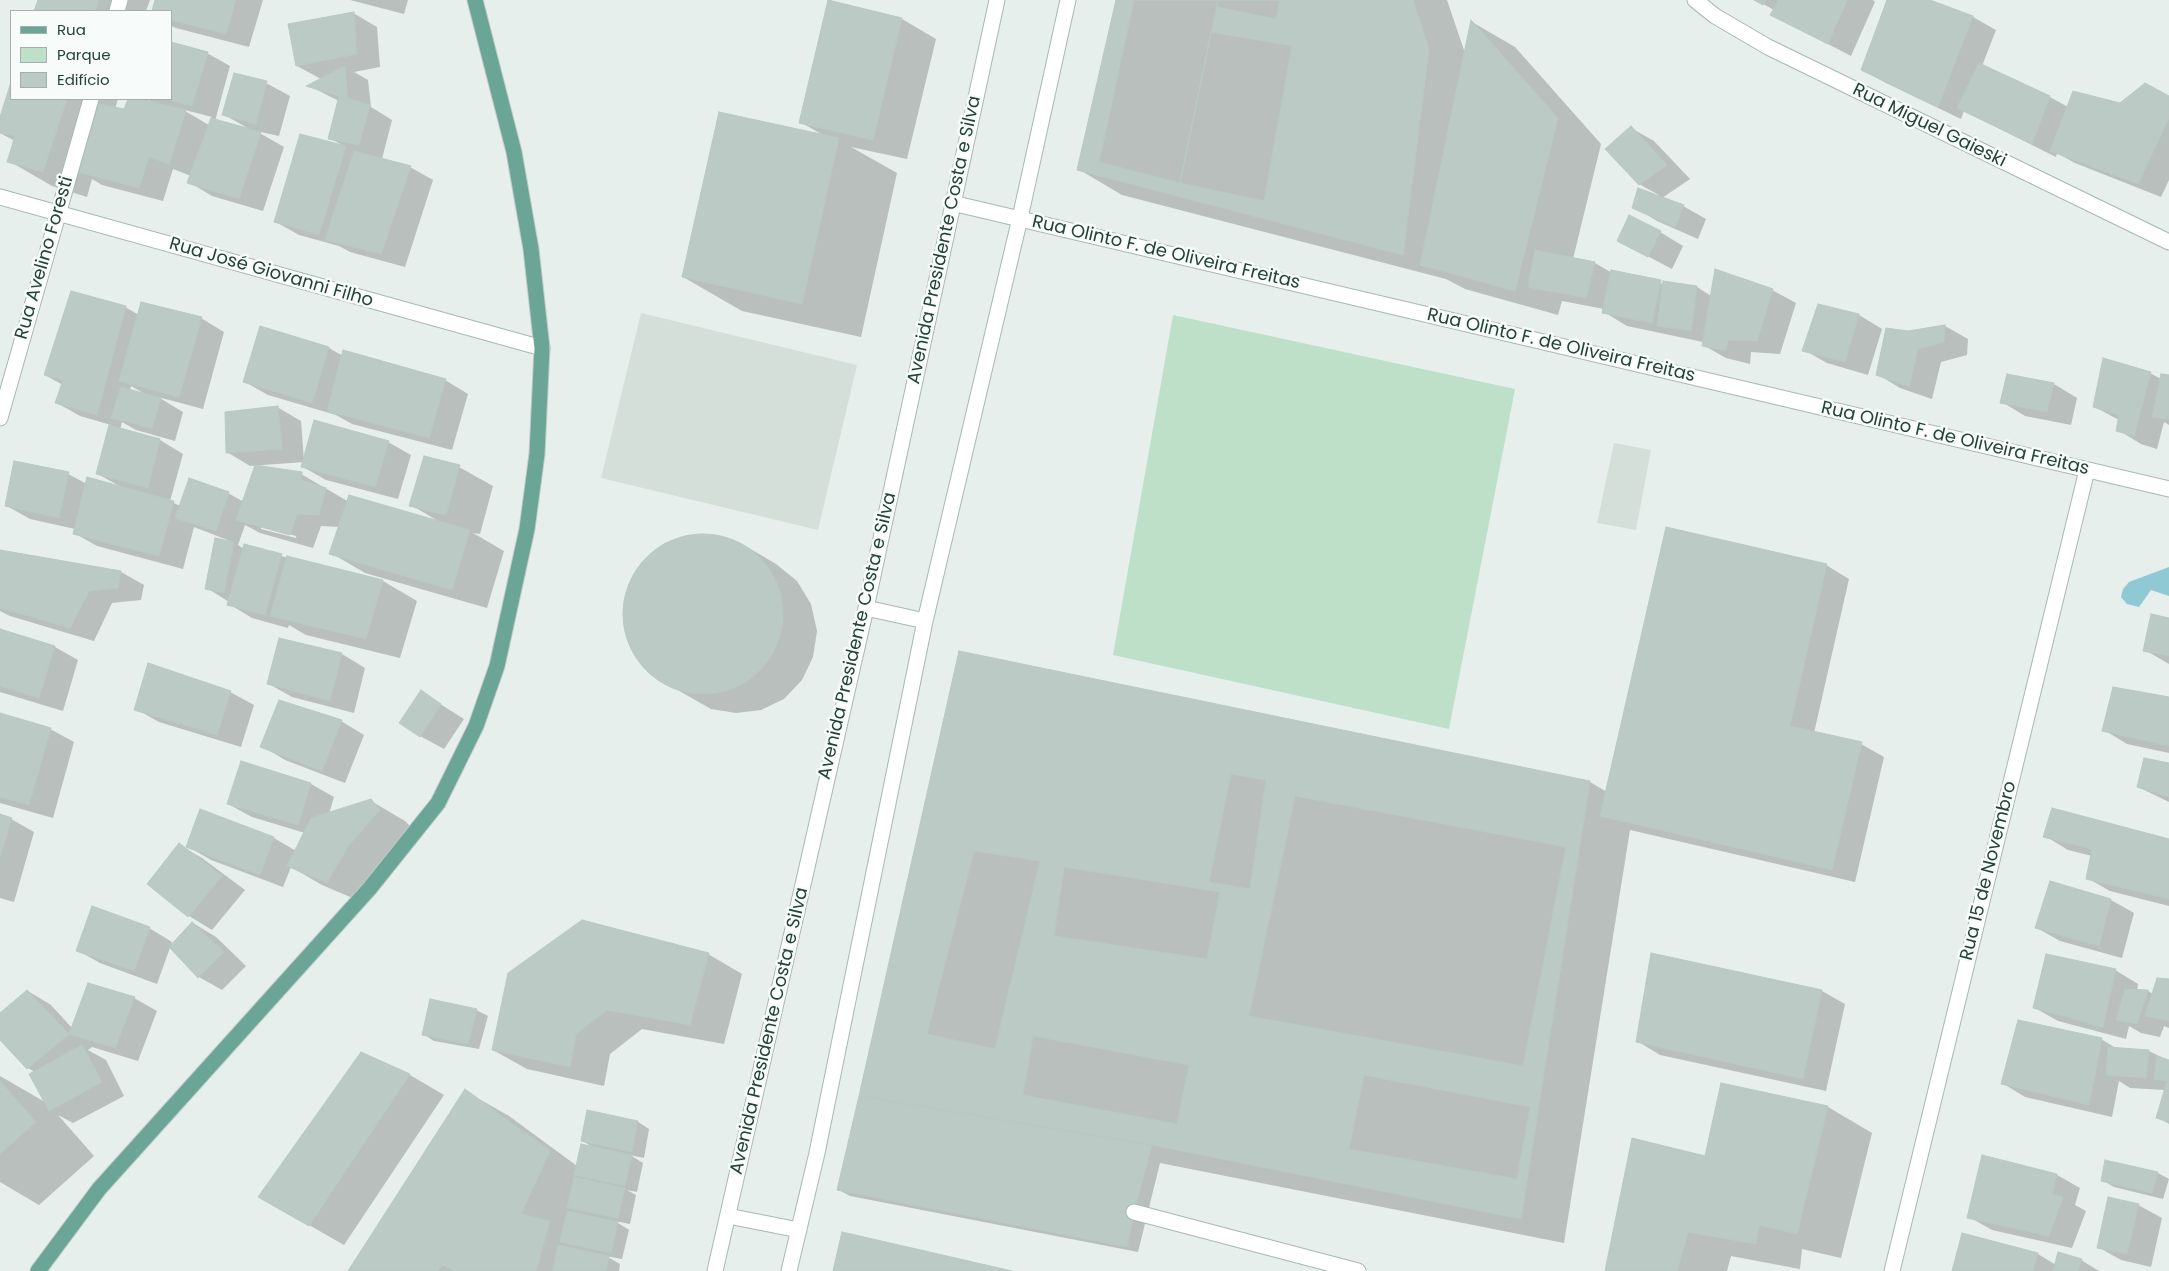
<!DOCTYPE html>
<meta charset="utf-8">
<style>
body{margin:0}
#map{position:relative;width:2169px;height:1271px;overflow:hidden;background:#e6efeb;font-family:Poppins,sans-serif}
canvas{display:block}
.legend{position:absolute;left:10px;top:10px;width:162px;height:90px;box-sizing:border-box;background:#f7fbf9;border:1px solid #a3b1ad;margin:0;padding:6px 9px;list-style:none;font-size:15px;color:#24423a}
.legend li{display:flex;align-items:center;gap:10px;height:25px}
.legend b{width:25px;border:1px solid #a3b1ad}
</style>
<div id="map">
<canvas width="2169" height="1271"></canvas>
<ul class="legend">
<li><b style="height:6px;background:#6aa596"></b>Rua</li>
<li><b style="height:14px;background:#bfe0c8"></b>Parque</li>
<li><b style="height:14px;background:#bbcac4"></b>Edifício</li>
</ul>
</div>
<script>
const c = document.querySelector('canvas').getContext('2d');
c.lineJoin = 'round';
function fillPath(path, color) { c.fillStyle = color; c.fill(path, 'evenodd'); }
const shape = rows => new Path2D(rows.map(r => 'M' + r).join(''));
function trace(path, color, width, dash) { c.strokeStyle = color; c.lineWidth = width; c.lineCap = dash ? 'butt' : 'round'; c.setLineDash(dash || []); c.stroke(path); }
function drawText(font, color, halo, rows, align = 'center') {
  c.font = font + ' Poppins,sans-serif'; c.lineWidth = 5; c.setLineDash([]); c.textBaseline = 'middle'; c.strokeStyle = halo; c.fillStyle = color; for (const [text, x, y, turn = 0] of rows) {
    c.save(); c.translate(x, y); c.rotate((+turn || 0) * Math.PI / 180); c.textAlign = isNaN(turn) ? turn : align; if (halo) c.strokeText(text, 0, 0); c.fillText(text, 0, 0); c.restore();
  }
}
fillPath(shape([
 [641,313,857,365,818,530,601,478],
 [1614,443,1651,450,1636,530,1597,523]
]), '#d4dfda');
fillPath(shape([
 [1173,315,1515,389,1449,729,1113,655]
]), '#bfe0c8');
fillPath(shape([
 [2169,567,2169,596,2151,590,2139,607,2127,604,2121,597,2123,589,2129,582]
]), '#8ec9d4');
fillPath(shape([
 [39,0,150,0,146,11,35,11],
 [157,0,263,0,249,47,176,28,171,26,171,11,154,11],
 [350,0,408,0,404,14],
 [1117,0,1447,0,1465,53,1472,22,1515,47,1601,144,1573,259,1595,263,1612,273,1612,271,1664,284,1697,287,1711,296,1772,290,1796,303,1780,354,1751,352,1750,364,1726,358,1703,345,1703,342,1627,326,1604,312,1604,309,1562,301,1558,315,1465,289,1446,279,1122,195,1078,169],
 [1756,0,1873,0,1875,2,1851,56,1772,15,1774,10],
 [1888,0,1927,0,1973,17,1996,30,1982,66,2050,97,2068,107,2120,105,2169,97,2169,180,2161,197,2075,163,2057,153,2056,157,1964,111,1961,119,1886,83,1862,70],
 [353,13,377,27,380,67,354,72,368,80,371,107,392,120,382,159,410,167,433,180,405,267,350,252,339,246,299,235,276,222,344,146,329,138,339,101,309,86,321,79,297,66],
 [902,19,936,39,907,159,851,147,897,173,861,337,742,311,683,277,823,135,800,122],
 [207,53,230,66,215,121,249,129,223,114,266,83,290,96,279,136,256,131,284,147,263,211,212,196,189,182,191,176,173,169,163,201,102,185,92,179,87,197,52,186,9,161,15,141,0,133,0,121,11,86,11,99,118,99,115,109,125,111,130,99,149,102,150,100,146,99,171,99],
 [185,110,212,117,209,125,185,111],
 [1631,128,1654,141,1690,179,1662,198,1683,206,1706,219,1698,239,1657,221,1634,207,1659,195,1639,184],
 [1660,232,1683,246,1672,269,1619,241],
 [1819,306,1859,315,1882,329,1868,375,1827,363,1804,350],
 [125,307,139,315,201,318,224,332,203,409,158,397,183,412,175,441,136,430,122,422,120,430,160,440,183,454,170,501,180,506,228,493,244,502,301,474,349,502,438,521,411,505,459,467,493,486,480,534,473,533,504,551,487,608,365,573,331,553,340,527,321,526,313,548,260,533,245,525,238,545,244,549,245,545,288,558,383,581,417,601,400,658,306,635,289,625,288,628,252,618,229,604,229,602,207,588,230,541,194,527,183,569,97,546,74,533,75,529,30,519,7,506,68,474,87,484,121,487,98,474,111,425,80,416,57,403,63,385,45,375],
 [131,386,145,394,130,391],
 [261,526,296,536,296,538,261,529],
 [1945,326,1968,339,1967,355,1941,362,1932,399,1900,388,1877,374,1908,333],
 [261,328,329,348,343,356,445,380,468,394,452,450,352,424,336,415,268,395,245,382],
 [2150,373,2161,379,2169,376,2169,425,2164,422,2157,449,2141,444,2118,430,2119,420,2095,407],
 [2008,376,2054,384,2077,398,2071,425,2025,416,2002,402],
 [277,407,301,421,304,461,388,442,411,455,398,499,326,480,303,467,304,462,250,466,227,452],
 [688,535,716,535,742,544,776,564,797,581,811,604,817,631,813,657,802,680,784,699,761,710,736,713,711,709,653,676,636,657,626,634,623,609,629,584,642,562,663,544],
 [0,551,121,572,144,585,141,600,112,603,94,641,10,616,0,611],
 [1826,565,1849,579,1814,733,1861,744,1884,757,1855,882,1630,830,1564,1243,1160,1163,1138,1252,850,1196,839,1190,960,652,1590,782,1607,792],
 [2169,620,2169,664,2145,650],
 [0,630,55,647,78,660,63,711,0,692],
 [280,640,342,654,365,668,354,713,292,697,269,684],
 [230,692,254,705,241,747,159,722,136,709],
 [421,692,464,719,444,749,420,736],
 [2169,698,2169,753,2127,744,2104,730],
 [0,715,50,729,74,742,53,818,0,803],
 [341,721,364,735,345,783,285,760,262,746],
 [242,762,311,784,334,797,329,814,371,801,405,821,414,830,362,902,322,885,291,867,283,887,211,860,187,846,200,810,274,838,296,851,305,833,252,817,228,804],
 [2169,765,2169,802,2138,787],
 [0,816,11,819,34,832,14,902,0,898],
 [2045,836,2169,840,2169,906,2110,891,2087,878,2092,856,2068,850],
 [179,845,202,858,245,890,212,930,189,916,149,884],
 [2111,900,2134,913,2122,958,2060,941,2037,928],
 [193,923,216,937,246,966,222,990,199,977],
 [149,928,172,942,157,984,100,963,77,950],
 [708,954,742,974,724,1044,642,1029,610,1054,604,1086,527,1069,493,1050],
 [1652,954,1822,991,1845,1004,1826,1091,1660,1055,1637,1041],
 [2115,970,2138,984,2137,991,2148,991,2153,994,2169,980,2169,1028,2164,1026,2160,1037,2141,1033,2129,1026,2126,1039,2058,1021,2035,1008],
 [28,991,51,1005,72,1028,134,998,157,1011,138,1061,92,1047,88,1050,106,1060,124,1096,73,1123,58,1115,94,1156,39,1205,0,1182,0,1076,45,1102,35,1072,28,1068,0,1038,0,1015],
 [476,1010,488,1016,479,1049,434,1041,423,1034],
 [2101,1039,2117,1049,2149,1051,2169,1061,2169,1124,2157,1117,2165,1090,2130,1088,2119,1081,2112,1117,2025,1097,2002,1083],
 [361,1054,410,1075,444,1095,344,1245,260,1197],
 [1722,1085,1828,1107,1872,1133,1841,1258,1802,1249,1800,1269,1731,1256,1727,1271,1606,1271,1706,1157],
 [465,1091,509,1116,577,1166,595,1148,582,1141,588,1112,638,1122,649,1129,644,1158,630,1155,643,1163,637,1192,627,1190,636,1195,630,1224,615,1221,629,1230,622,1259,606,1256,620,1264,619,1271,349,1271],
 [2158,1173,2169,1179,2163,1199,2114,1187,2102,1180],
 [2057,1175,2080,1188,2075,1205,2086,1211,2072,1248,1992,1230,1969,1217],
 [2138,1205,2162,1218,2151,1267,2121,1260,2098,1247],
 [1963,1235,2038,1254,2056,1265,2081,1260,2099,1271,1953,1271]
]), '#0003');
const building = shape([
 [38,0,99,0,95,11,34,11,38,0],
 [155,0,236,0,226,34,171,20,171,11,152,11,155,0],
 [828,0,902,18,873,140,799,123,828,0],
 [1116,0,1413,0,1429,49,1403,255,1077,170,1116,0],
 [1134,0,1218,0,1180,183,1099,162,1134,0],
 [1218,0,1280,0,1276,19,1217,7,1218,0],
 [1754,0,1766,0,1763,5,1754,0],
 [1779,0,1847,0,1828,44,1770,15,1779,0],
 [1887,0,1930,0,1973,16,1938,107,1861,70,1887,0],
 [354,12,357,54,296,66,288,24,354,12],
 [1471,20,1558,118,1515,291,1420,265,1471,20],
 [1211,32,1292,46,1264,201,1180,183,1211,32],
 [171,42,208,52,192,106,167,99,171,99,171,42],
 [1979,63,2050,96,2032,144,1957,108,1979,63],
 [345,66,348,99,306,86,345,66],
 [234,73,267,81,256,124,222,115,234,73],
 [11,82,11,99,67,99,43,172,7,162,15,136,0,133,0,117,11,82],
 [2145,83,2169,96,2169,118,2138,184,2050,151,2073,91,2120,103,2145,83],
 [339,96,370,105,359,145,328,139,339,96],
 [128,99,141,99,186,110,169,164,149,157,139,188,78,172,99,104,124,109,128,99],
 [719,112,839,138,802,304,682,277,719,112],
 [211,118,261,132,239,199,187,183,211,118],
 [1631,126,1667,165,1639,185,1605,149,1631,126],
 [300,134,346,146,319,235,274,222,300,134],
 [354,151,411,166,381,254,325,240,354,151],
 [1638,188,1684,205,1675,227,1632,208,1638,188],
 [1629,215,1661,231,1648,257,1617,241,1629,215],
 [1535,250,1595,262,1586,298,1528,287,1535,250],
 [1715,269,1773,289,1757,341,1728,340,1726,351,1702,346,1715,269],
 [1611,270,1661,280,1652,323,1602,313,1611,270],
 [1663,281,1697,286,1691,331,1657,326,1663,281],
 [71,291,126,306,97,415,55,403,63,380,44,375,71,291],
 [141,302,202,317,179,397,119,381,141,302],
 [1818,304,1859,314,1845,362,1802,351,1818,304],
 [1945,325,1944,342,1918,349,1909,387,1876,375,1886,328,1908,331,1945,325],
 [260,326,329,347,312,403,243,382,260,326],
 [343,350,446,379,429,438,327,411,343,350],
 [2103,358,2151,372,2134,436,2116,431,2119,415,2093,407,2103,358],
 [2007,374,2054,383,2047,412,2000,403,2007,374],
 [2161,374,2169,375,2169,419,2152,417,2161,374],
 [121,387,161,398,152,428,111,418,121,387],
 [278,406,282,449,226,453,225,412,278,406],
 [314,420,389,441,375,487,301,467,314,420],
 [109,425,160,439,148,488,96,474,109,425],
 [424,456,460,465,446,515,409,506,424,456],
 [14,461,69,472,59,518,5,506,14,461],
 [255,465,302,472,301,480,326,488,319,515,297,514,290,535,236,520,255,465],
 [87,477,174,501,159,556,73,534,87,477],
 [189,478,229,492,216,531,175,518,189,478],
 [349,495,470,530,452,590,329,554,349,495],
 [1666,527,1827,564,1790,726,1862,742,1832,870,1600,816,1666,527],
 '623 614a80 80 0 1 1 160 0a80 80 0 1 1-160 0Z',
 [215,538,234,542,224,593,205,589,215,538],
 [244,544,282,554,265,615,227,605,244,544],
 [0,550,121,571,118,588,89,591,70,628,0,608,0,550],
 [287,556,383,580,366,639,270,616,287,556],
 [2151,614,2169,618,2169,656,2143,651,2151,614],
 [0,629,55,646,39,698,0,686,0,629],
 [279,638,342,653,330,701,267,684,279,638],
 [959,651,1590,781,1521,1219,1152,1145,859,1096,959,651],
 [148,663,231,691,217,735,134,710,148,663],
 [2113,687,2169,697,2169,746,2102,731,2113,687],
 [421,690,441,704,420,737,399,723,421,690],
 [279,700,342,720,322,771,260,747,279,700],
 [0,713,51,728,29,805,0,797,0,713],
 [2144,758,2169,763,2169,797,2137,787,2144,758],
 [241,761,311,783,298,825,227,804,241,761],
 [1231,774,1266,780,1250,889,1209,882,1231,774],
 [1295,796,1566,847,1523,1066,1249,1016,1295,796],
 [371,799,380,810,349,845,327,883,287,866,311,818,371,799],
 [2052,808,2169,839,2169,899,2086,879,2092,849,2043,837,2052,808],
 [200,809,274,837,260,875,186,847,200,809],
 [0,814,12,818,0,857,0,814],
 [179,843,222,876,188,917,147,884,179,843],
 [974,851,1040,861,995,1049,927,1034,974,851],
 [1064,867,1220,892,1207,959,1054,936,1064,867],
 [2050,881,2111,899,2099,946,2035,928,2050,881],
 [92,906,150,927,134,971,76,951,92,906],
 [582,920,709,953,690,1025,607,1010,576,1034,570,1067,492,1050,508,973,582,920],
 [192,922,224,952,198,978,169,947,192,922],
 [1651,953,1822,990,1803,1079,1636,1042,1651,953],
 [2046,954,2116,969,2103,1027,2033,1008,2046,954],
 [2157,978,2169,979,2169,1021,2145,1016,2157,978],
 [88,983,135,997,115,1048,69,1034,88,983],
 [2125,989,2148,990,2137,1024,2116,1020,2125,989],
 [27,990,69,1034,27,1069,0,1040,0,1013,27,990],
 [430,999,477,1009,468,1044,422,1035,430,999],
 [2018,1020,2102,1038,2089,1105,2001,1084,2018,1020],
 [1033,1036,1189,1065,1177,1124,1023,1095,1033,1036],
 [82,1045,102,1082,49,1111,29,1074,82,1045],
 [2108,1047,2149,1050,2146,1078,2106,1075,2108,1047],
 [361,1052,410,1074,309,1226,258,1197,361,1052],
 [2157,1056,2169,1060,2169,1122,2156,1118,2167,1081,2154,1079,2157,1056],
 [1364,1075,1530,1107,1517,1179,1349,1149,1364,1075],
 [0,1081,36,1122,0,1154,0,1081],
 [1721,1083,1828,1106,1797,1234,1759,1225,1756,1244,1688,1232,1677,1271,1605,1271,1632,1138,1705,1156,1721,1083],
 [465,1089,550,1151,521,1214,550,1221,536,1271,456,1271,442,1265,438,1271,348,1271,465,1089],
 [859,1096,1152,1145,1134,1212,1127,1247,837,1190,859,1096],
 [587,1110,638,1121,632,1152,581,1141,587,1110],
 [581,1144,632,1155,625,1186,574,1175,581,1144],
 [1982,1155,2057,1174,2052,1194,2063,1197,2049,1236,1967,1218,1982,1155],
 [2105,1160,2158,1172,2152,1193,2101,1181,2105,1160],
 [574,1177,625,1188,618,1218,567,1208,574,1177],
 [2108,1197,2139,1204,2127,1254,2097,1248,2108,1197],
 [567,1211,618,1222,611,1253,560,1242,567,1211],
 [842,1232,1012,1271,833,1271,842,1232],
 [1962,1233,2038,1253,2033,1271,1952,1271,1962,1233],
 [558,1245,609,1256,606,1271,553,1271,558,1245],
 [2058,1252,2082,1259,2078,1271,2053,1271,2058,1252]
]);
fillPath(building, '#bbcac4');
trace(building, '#b8c9c2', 1);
const minor = shape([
 [1695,0,1715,16,1768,47,2169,242],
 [117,11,120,0],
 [0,197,542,348],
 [952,203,2169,489],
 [0,418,91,99],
 [866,608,925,621],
 [1134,1212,1358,1271],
 [728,1216,799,1230],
 [715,1271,866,608,997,0],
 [789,1271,817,1153,925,621,1020,218,1068,0],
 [1892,1271,2087,470]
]);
const major = shape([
 [38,1271,99,1189,370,888,438,803,476,726,497,666,527,529,537,454,542,348,531,249,514,152,475,0]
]);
trace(minor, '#a8b8b2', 17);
trace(major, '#c2cac8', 17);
trace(minor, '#fff', 15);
trace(major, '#6aa596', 15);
drawText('18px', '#24423a', '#f7fbf9', [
 ["Rua Miguel Gaieski",1929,126,26],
 ["Avenida Presidente Costa e Silva",945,240,-78],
 ["Rua Olinto F. de Oliveira Freitas",1166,253,13],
 ["Rua Avelino Foresti",45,258,-74],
 ["Rua José Giovanni Filho",271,273,16],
 ["Rua Olinto F. de Oliveira Freitas",1561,346,13],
 ["Rua Olinto F. de Oliveira Freitas",1955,439,13],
 ["Avenida Presidente Costa e Silva",858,636,-77],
 ["Rua 15 de Novembro",1989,871,-76],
 ["Avenida Presidente Costa e Silva",770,1031,-77]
]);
</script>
